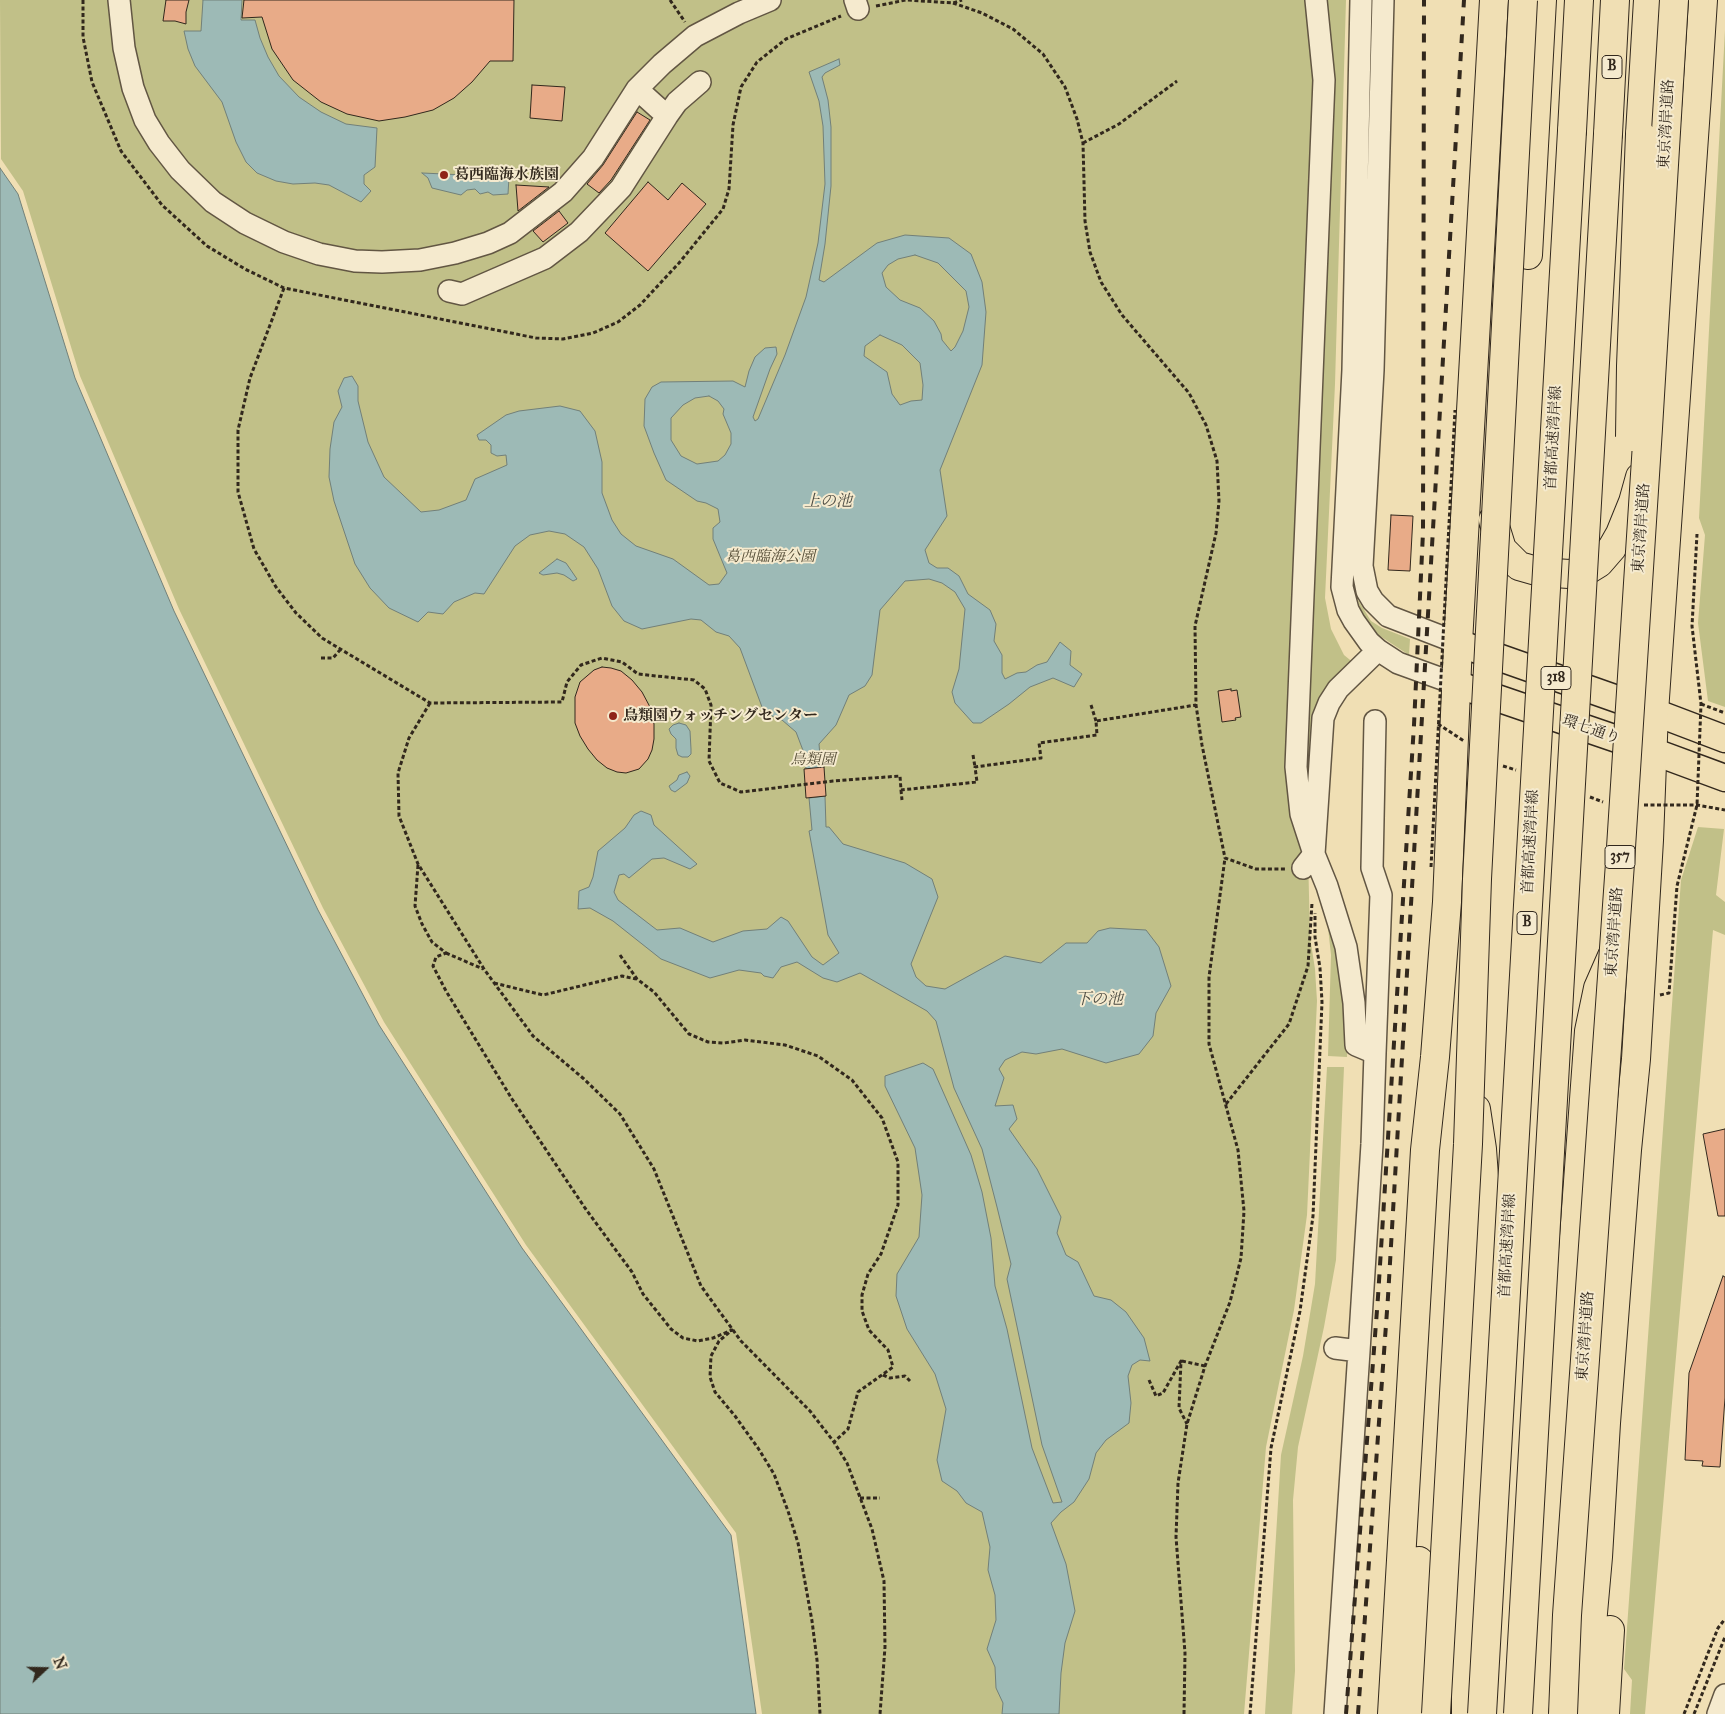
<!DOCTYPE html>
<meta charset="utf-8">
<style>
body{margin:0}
#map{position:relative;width:1725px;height:1714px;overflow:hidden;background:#f0dfb4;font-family:"IM FELL Great Primer",serif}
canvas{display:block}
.north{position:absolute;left:20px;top:1644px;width:50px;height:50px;-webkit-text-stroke:4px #f5eace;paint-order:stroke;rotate:69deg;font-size:14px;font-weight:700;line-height:20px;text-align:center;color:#32281d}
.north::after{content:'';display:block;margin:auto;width:18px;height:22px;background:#32281d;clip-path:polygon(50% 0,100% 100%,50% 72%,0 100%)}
</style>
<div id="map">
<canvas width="1725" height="1714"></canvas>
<div class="north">N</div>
</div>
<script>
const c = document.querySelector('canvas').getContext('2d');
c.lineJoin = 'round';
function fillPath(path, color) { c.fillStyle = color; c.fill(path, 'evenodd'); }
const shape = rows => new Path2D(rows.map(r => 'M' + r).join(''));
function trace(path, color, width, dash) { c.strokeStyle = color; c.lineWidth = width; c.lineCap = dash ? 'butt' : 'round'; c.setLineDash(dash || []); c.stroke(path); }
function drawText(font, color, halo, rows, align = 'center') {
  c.font = font + ' "IM FELL Great Primer","Noto Serif JP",serif'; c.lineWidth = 4; c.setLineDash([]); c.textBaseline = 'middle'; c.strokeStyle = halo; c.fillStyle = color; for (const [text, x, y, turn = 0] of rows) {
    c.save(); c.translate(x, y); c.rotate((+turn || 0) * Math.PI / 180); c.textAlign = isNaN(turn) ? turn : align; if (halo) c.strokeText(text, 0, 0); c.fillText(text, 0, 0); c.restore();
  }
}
fillPath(shape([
 [0,0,1346,0,1335,384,1325,598,1331,629,1344,655,1355,664,1334,685,1308,854,1310,937,1315,969,1317,1001,1307,1215,1294,1310,1266,1447,1244,1714,762,1714,736,1533,526,1245,384,1022,323,908,179,609,80,376,23,191,1,159],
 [1725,30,1725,707,1708,701,1698,623,1705,535,1699,518],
 [1366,375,1355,585,1358,600,1371,621,1382,628,1410,639,1409,655,1377,634,1361,611,1353,586],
 [1698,827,1724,829,1716,895,1725,902,1725,935,1713,930,1645,1714,1630,1714,1632,1680,1624,1669,1681,880],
 [1324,891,1349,1002,1347,1057,1328,1056,1331,955],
 [1327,1067,1344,1067,1336,1260,1324,1327,1298,1447,1293,1500,1295,1671,1292,1714,1265,1714,1281,1455,1303,1356,1315,1284]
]), '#c1c088');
const water = shape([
 [203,0,242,0,241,20,255,20,260,38,268,57,279,76,299,97,321,112,346,124,377,128,375,167,364,175,364,184,371,191,361,202,329,185,315,183,293,184,276,181,257,173,246,162,236,142,222,102,195,66,188,49,184,31,201,31,203,0],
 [839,59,840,65,825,73,822,77,828,100,831,127,831,186,825,244,819,280,824,282,877,243,905,235,949,238,971,254,982,282,986,312,982,365,940,470,947,516,925,550,929,563,937,568,948,568,959,576,968,594,990,610,996,624,994,641,1002,655,1002,673,1005,679,1017,673,1026,672,1037,665,1047,662,1060,642,1071,651,1070,665,1082,674,1074,687,1053,678,1030,687,1009,704,981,723,973,723,955,703,952,692,959,669,965,609,955,592,942,583,929,579,905,581,880,610,872,675,865,686,849,695,836,725,819,744,821,768,806,769,804,753,796,732,782,720,772,716,762,707,740,648,729,636,716,632,701,620,691,619,642,629,624,621,612,606,598,569,584,547,565,534,549,531,530,535,515,546,484,594,475,593,454,602,443,614,428,612,418,622,389,608,370,588,355,564,334,501,329,477,330,449,334,422,342,407,338,391,344,378,352,376,358,386,358,401,368,442,384,477,421,512,439,510,466,500,475,479,507,465,506,455,497,456,491,453,491,445,486,440,479,440,477,435,506,415,519,411,560,406,580,411,595,431,602,462,602,493,612,520,621,534,636,546,673,559,709,585,719,584,727,573,713,539,713,528,720,522,718,509,706,503,697,501,666,480,654,453,644,426,645,399,652,387,661,382,733,381,745,387,749,371,755,357,765,348,776,347,777,354,770,369,753,417,755,421,758,419,785,355,806,297,818,243,825,184,823,126,819,101,809,72,839,59],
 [915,255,938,263,966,291,969,307,963,331,955,347,951,351,942,340,941,334,934,321,920,308,900,300,886,287,882,273,888,265,898,259,915,255],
 [880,335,902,345,920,363,923,385,922,400,911,401,900,405,892,394,887,372,864,356,865,346,880,335],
 [709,396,718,401,724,409,723,414,731,433,731,444,725,455,718,461,697,464,681,456,671,440,671,418,683,405,695,398,709,396],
 [0,168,18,194,75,378,174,611,318,910,379,1025,522,1248,731,1535,756,1714,0,1714,0,168],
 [422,173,509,177,508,194,493,195,488,192,480,194,475,189,467,190,461,195,432,188,428,178,422,173],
 [557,559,566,563,577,579,573,581,564,575,557,573,543,575,539,573,557,559],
 [679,723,686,725,690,731,691,749,691,754,688,757,682,757,678,755,676,748,676,739,671,734,669,729,673,725,679,723],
 [687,772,690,776,687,783,675,792,671,790,669,786,677,780,679,775,687,772],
 [825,796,826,827,829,827,843,844,905,863,932,879,938,897,911,964,916,977,926,986,945,989,1005,956,1041,963,1066,943,1087,943,1098,931,1110,928,1146,930,1159,947,1171,986,1156,1013,1153,1036,1139,1054,1106,1063,1062,1049,1036,1054,1022,1052,1005,1060,999,1069,1004,1078,995,1106,1013,1105,1017,1119,1009,1129,1037,1169,1061,1217,1057,1233,1066,1255,1078,1262,1094,1296,1111,1300,1126,1312,1144,1338,1150,1361,1140,1360,1132,1365,1128,1376,1131,1403,1129,1423,1106,1440,1096,1453,1089,1479,1074,1502,1061,1512,1051,1523,1066,1564,1075,1611,1065,1643,1061,1673,1059,1714,1002,1714,1003,1703,996,1688,995,1667,987,1649,996,1620,995,1595,988,1570,990,1547,982,1512,966,1503,957,1491,942,1481,937,1460,946,1409,935,1374,907,1329,896,1296,897,1274,919,1237,922,1195,915,1148,885,1086,885,1076,923,1063,933,1069,971,1155,982,1192,991,1238,995,1286,1007,1329,1032,1448,1053,1503,1062,1502,1042,1445,1007,1279,1011,1264,997,1207,982,1149,954,1088,936,1021,927,1011,860,973,837,982,823,978,797,962,781,967,773,978,764,976,761,973,739,970,710,978,661,959,613,921,590,908,578,909,579,891,589,887,593,877,598,851,625,828,634,815,641,811,651,815,654,825,697,864,690,869,664,858,652,859,629,878,624,874,619,875,614,892,618,900,657,930,680,928,713,942,743,931,767,929,781,917,788,921,812,957,823,965,839,953,828,935,809,831,812,830,809,798,825,796]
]);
fillPath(water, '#9dbab6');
trace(water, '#728079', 1);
const building = shape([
 [166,0,189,0,186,12,186,24,175,21,163,21,166,0],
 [244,0,514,0,513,61,490,61,472,82,454,98,433,110,405,117,379,121,347,114,321,102,293,80,272,49,262,17,242,18,244,0],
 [532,85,565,87,562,121,530,118,532,85],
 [637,112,650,120,611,180,599,193,587,184,603,165,637,112],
 [648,182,668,200,682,183,706,204,648,271,605,233,648,182],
 [516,185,549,187,518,211,516,185],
 [559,211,568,223,543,242,533,231,559,211],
 [1391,515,1413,516,1410,571,1388,570,1391,515],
 [602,667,611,668,621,671,632,680,642,692,650,707,654,724,654,739,652,750,648,759,639,769,626,773,617,772,607,768,597,760,588,749,580,736,575,723,575,697,580,682,594,670,602,667],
 [1231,689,1231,691,1237,690,1241,717,1235,718,1236,720,1222,722,1218,691,1231,689],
 [824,767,826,796,806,798,804,769,824,767],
 [1725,1129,1725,1216,1718,1216,1703,1134,1725,1129],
 [1723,1276,1725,1277,1725,1398,1720,1467,1702,1466,1703,1461,1685,1460,1689,1373,1723,1276]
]);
fillPath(building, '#e8ab88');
trace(building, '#32281d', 1);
const minor = shape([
 [119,0,124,48,133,88,145,120,159,143,180,170,213,202,245,223,284,242,319,254,355,261,382,262,420,260,455,253,488,243,510,233,563,192,593,158,637,89,662,64,695,36,739,13,770,0],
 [855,0,858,9],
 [1316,0,1324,80,1296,767,1301,814,1314,854,1327,886,1346,947,1354,1003,1356,1045,1375,1053,1372,1144,1359,1351,1335,1348],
 [1361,0,1353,370,1342,587,1348,610,1354,621,1369,642,1378,650,1398,663,1456,684],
 [1383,0,1373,370,1362,566,1367,591,1373,601,1388,616,1458,643],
 [637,89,667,116],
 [449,291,462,294,545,258,579,232,621,188,667,116,677,102,700,82],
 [1375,721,1372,868,1381,895,1375,1053],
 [1303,868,1314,854,1323,718,1329,703,1338,689,1378,650],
 [1335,1714,1359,1351],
 [1718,1714,1725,1695]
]);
const major = shape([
 [1458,643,1654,712,1725,739],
 [1456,684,1652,751,1725,778]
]);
const highway = shape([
 [1572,131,1579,0],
 [1608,134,1615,0],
 [1640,134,1648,0],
 [1528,255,1542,0],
 [1493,520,1502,549,1519,566,1540,572,1569,574,1586,571,1599,563,1612,548,1620,534,1633,502,1640,477],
 [1392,1714,1425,1150,1435,1057,1447,902,1458,643,1494,0],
 [1415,1714,1419,1561],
 [1466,1714,1466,1640,1472,1416,1485,1190,1482,1149,1476,1109],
 [1534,1714,1546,1620,1589,1031,1598,988,1612,956],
 [1584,1714,1598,1557,1606,1423,1627,1150,1636,1059,1649,840,1654,712,1697,94,1703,0],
 [1605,1714,1610,1630]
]);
trace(minor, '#625643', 24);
trace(major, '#32281d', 29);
trace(highway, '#32281d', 30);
trace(shape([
 [83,0,83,37,92,82,121,151,162,205,207,246,245,269,284,288,536,338,563,339,593,333,618,322,640,305,679,263,723,209,729,189,733,125,741,87,757,62,786,39,841,16],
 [670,0,685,22],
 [953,3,982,13,1013,29,1043,54,1065,87,1077,119,1083,143,1085,221,1090,252,1101,282,1122,315,1189,393,1206,425,1217,461,1219,501,1216,533,1195,626,1196,705,1202,745,1225,858,1256,869,1287,869],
 [876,6,906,0,953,3,962,0],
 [1083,143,1119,124,1177,81],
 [284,288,250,378,238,430,238,492,254,549,276,587,296,613,322,638,430,703,562,702,567,682,581,665,602,658,622,662,638,674,694,680,705,689,711,705,709,761,720,783,741,792,833,781,900,776,901,790,977,782,975,767,1041,758,1039,743,1097,735,1096,721,1196,705],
 [321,658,333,658,340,650],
 [430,703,409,738,398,773,399,816,418,864,484,969,533,1036,584,1079,620,1114,654,1169,701,1286,741,1341,810,1411,834,1442,847,1463,872,1529,884,1581,885,1647,880,1714],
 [1701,704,1725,713],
 [1091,705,1096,721],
 [973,755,975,767],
 [901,790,902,800],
 [418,865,415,906,422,924,432,942,446,953,436,957,433,966,446,991,512,1099,585,1208,632,1272,643,1294,671,1329,683,1338,698,1341,713,1338,732,1330,719,1341,711,1356,710,1377,715,1392,735,1416,758,1448,774,1474,788,1511,798,1543,812,1621,817,1660,820,1714],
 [446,953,483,969],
 [620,955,637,979,654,992,689,1034,708,1042,724,1043,745,1040,785,1045,818,1056,852,1080,882,1118,898,1162,898,1205,881,1254,868,1274,862,1295,862,1311,869,1330,888,1350,893,1367,858,1392,848,1429,834,1442],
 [494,983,543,995,622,976,636,979],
 [1226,1104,1289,1024,1308,966,1312,903],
 [1182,1361,1205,1366],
 [883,1375,890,1378,905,1376,910,1381],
 [1149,1380,1156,1396,1163,1393,1181,1361,1179,1408,1187,1424],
 [860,1498,880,1498],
 [1184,1714,1185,1653,1176,1537,1178,1483,1187,1424,1205,1366,1230,1302,1241,1258,1244,1211,1238,1150,1209,1044,1209,977,1225,858],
 [1250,1714,1271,1448,1300,1311,1313,1216,1322,1002,1320,968,1315,937,1315,913],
 [1684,1714,1718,1628,1725,1619],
 [1694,1714,1725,1637]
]), '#32281d', 3, [4, 2.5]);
trace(minor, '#f5eace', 21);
trace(major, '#f0dfb4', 26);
trace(highway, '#f0dfb4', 28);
trace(shape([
 [1346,1714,1378,1297,1414,725,1423,532,1424,0],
 [1358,1714,1388,1297,1464,0]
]), '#32281d', 4, [9, 9]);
const highwayBridge = shape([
 [1630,437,1631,366,1640,134],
 [1436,1714,1468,1144,1477,879,1523,0],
 [1482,1714,1572,131],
 [1518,1714,1608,134],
 [1563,1714,1567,1615,1620,863,1648,428,1674,0]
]);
trace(highwayBridge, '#32281d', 30, []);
trace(shape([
 [1438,724,1464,741],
 [1503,766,1516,770],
 [1590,797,1603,802],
 [1644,805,1697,805,1725,810],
 [1431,867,1455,410],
 [1660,995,1669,993,1677,886,1697,805,1701,704,1692,626,1697,534]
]), '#32281d', 3, [4, 2.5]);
trace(highwayBridge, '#f0dfb4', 28);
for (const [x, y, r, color] of [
 [444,175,5,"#8f2418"],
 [613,716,5,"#8f2418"]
]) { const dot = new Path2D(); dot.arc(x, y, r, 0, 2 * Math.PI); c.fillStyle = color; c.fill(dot); trace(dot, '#f5eace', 2); }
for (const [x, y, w] of [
 [1612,67,20],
 [1556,678,30],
 [1620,857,30],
 [1527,923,20]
]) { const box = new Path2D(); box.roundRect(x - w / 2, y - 11.5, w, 23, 4); c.fillStyle = '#f5eace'; c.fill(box); trace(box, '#32281d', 1); }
drawText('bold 14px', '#32281d', null, [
 ["B",1612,67],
 ["318",1556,678],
 ["357",1620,857],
 ["B",1527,923]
]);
drawText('15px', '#32281d', '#f5eace', [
 ["東京湾岸道路",1667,124,-87],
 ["首都高速湾岸線",1554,438,-87],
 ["東京湾岸道路",1642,528,-86],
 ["環七通り",1591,730,19],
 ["首都高速湾岸線",1531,842,-87],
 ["東京湾岸道路",1615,932,-86],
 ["首都高速湾岸線",1508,1246,-87],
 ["東京湾岸道路",1586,1336,-86]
]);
drawText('bold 15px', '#32281d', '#f5eace', [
 ["葛西臨海水族園",454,175],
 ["鳥類園ウォッチングセンター",623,716]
], 'left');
drawText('italic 15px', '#564e38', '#f5eace', [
 ["葛西臨海公園",770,557],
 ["鳥類園",813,760]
]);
drawText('italic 16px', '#4d4c43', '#f5eace', [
 ["上の池",828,502],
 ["下の池",1099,1000]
]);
</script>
